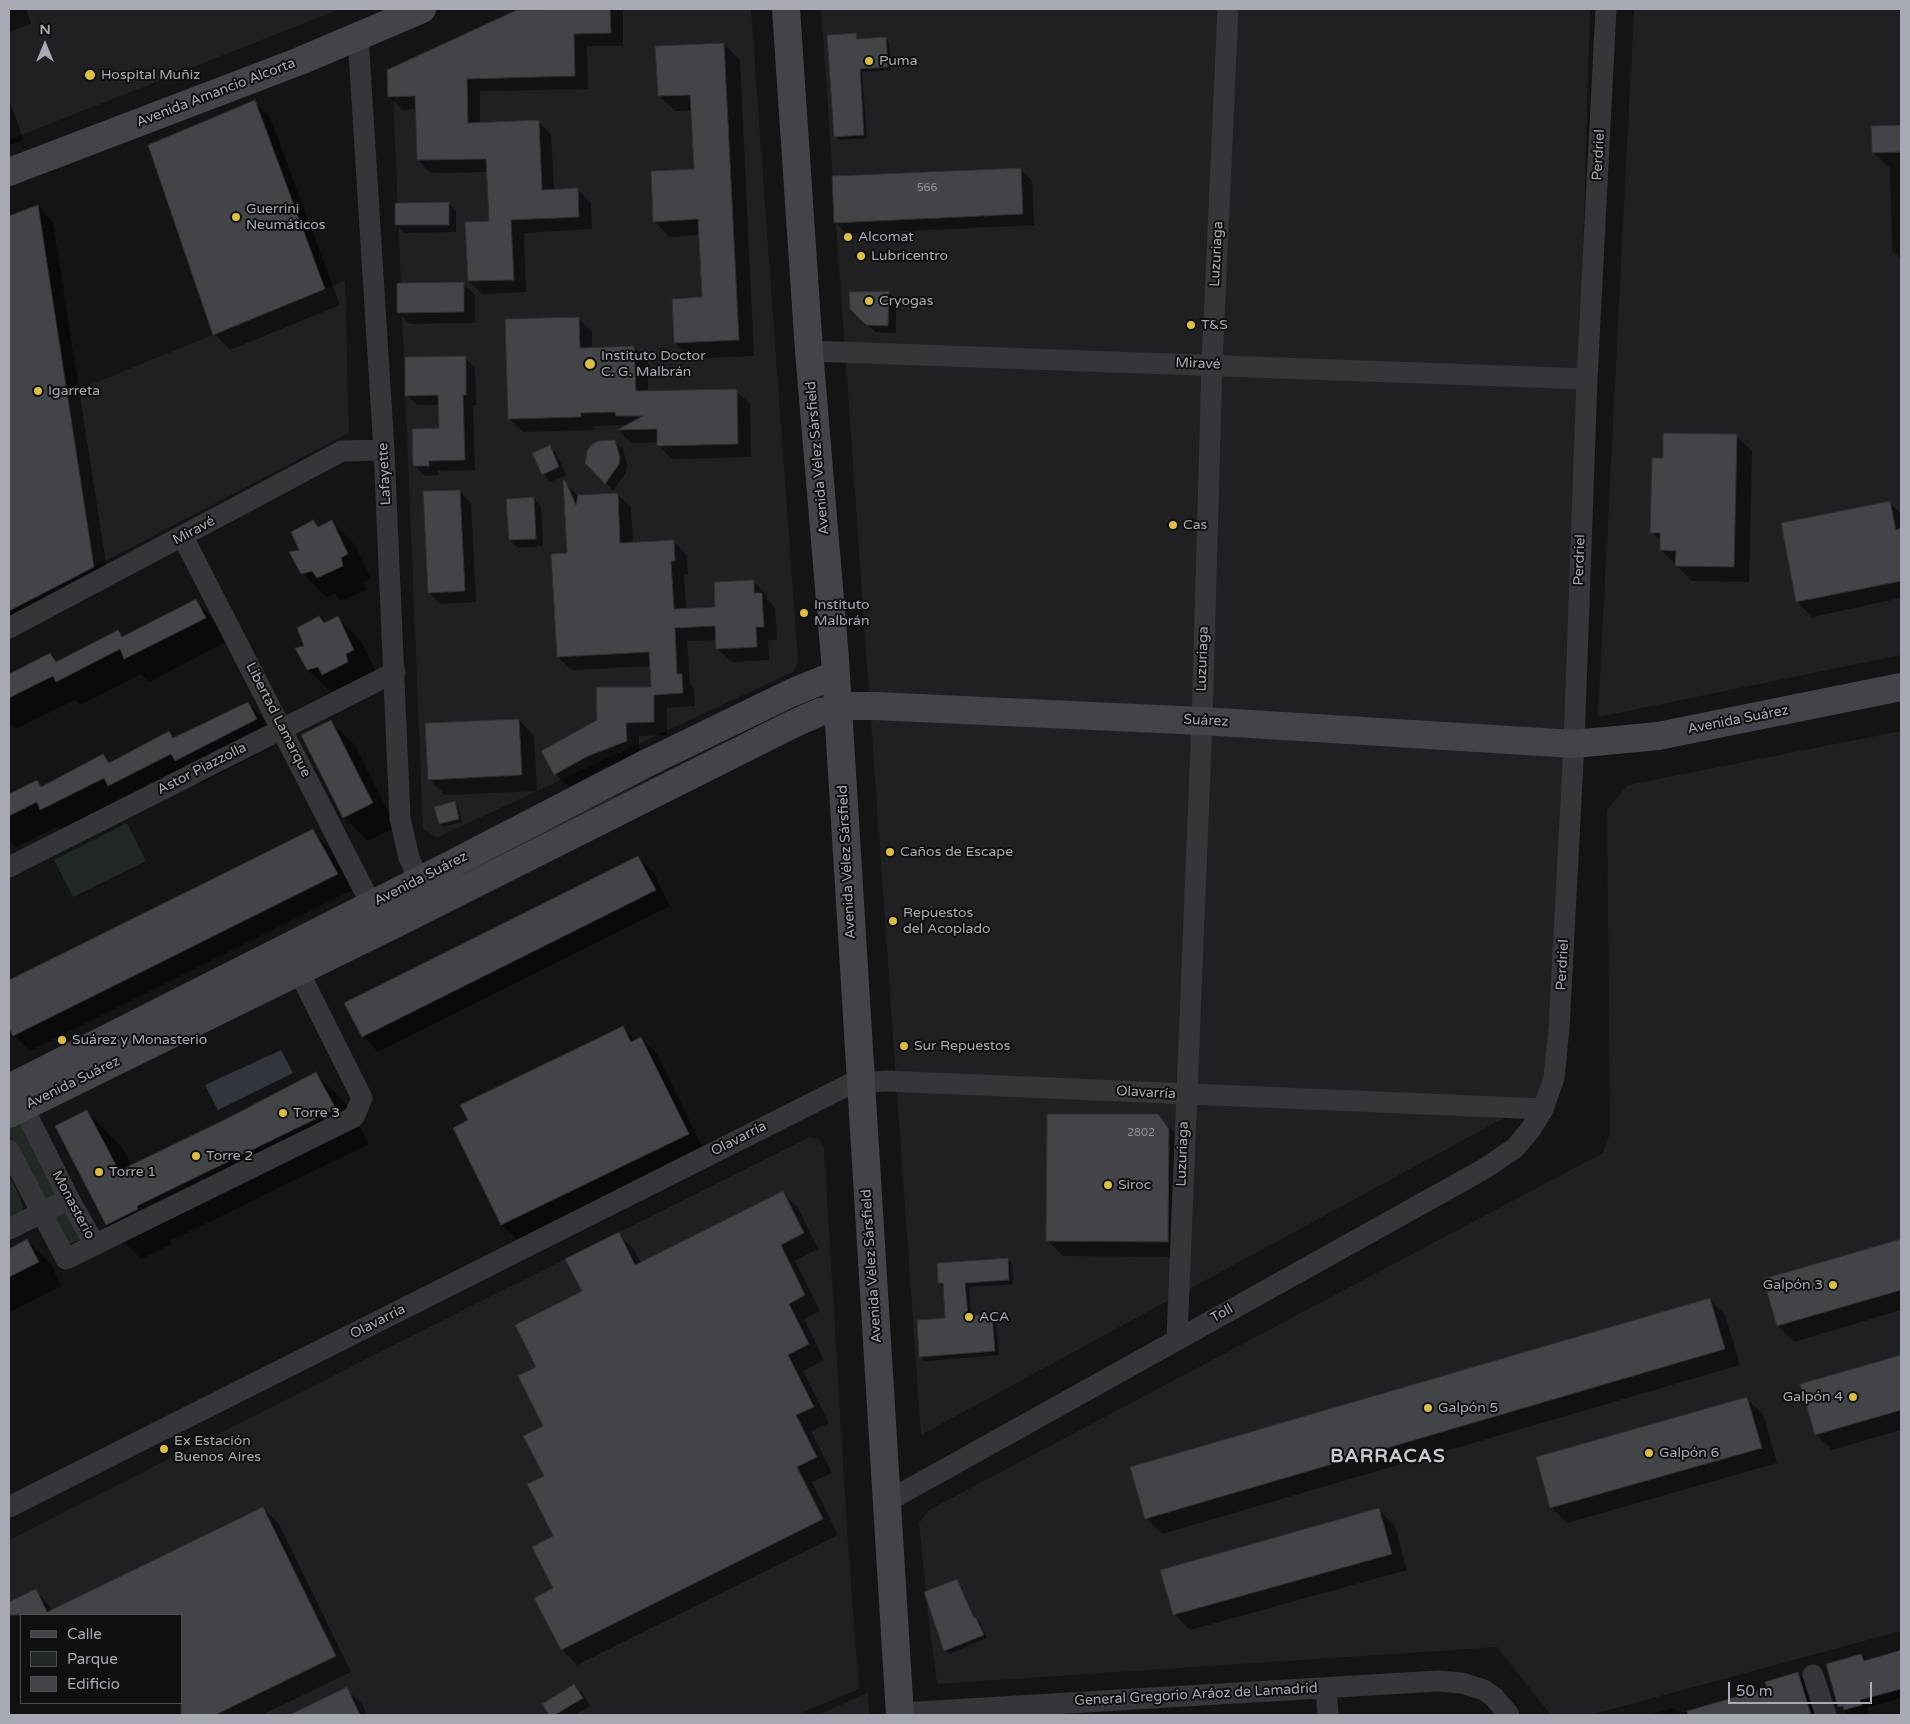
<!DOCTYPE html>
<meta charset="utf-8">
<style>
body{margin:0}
#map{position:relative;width:1910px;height:1724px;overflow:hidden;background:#141415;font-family:"Varela Round",sans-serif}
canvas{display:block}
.frame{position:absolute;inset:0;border:10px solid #a7a9b4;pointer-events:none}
.legend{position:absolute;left:20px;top:1614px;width:162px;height:90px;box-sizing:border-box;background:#0f0f10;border:1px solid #4c4d52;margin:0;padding:6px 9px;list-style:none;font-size:15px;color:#a7a9b4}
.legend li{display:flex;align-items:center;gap:10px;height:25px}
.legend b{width:25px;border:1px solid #4c4d52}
.north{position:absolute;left:20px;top:20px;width:50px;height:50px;-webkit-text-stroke:4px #0f0f10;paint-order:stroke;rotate:0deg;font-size:14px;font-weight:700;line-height:20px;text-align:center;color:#a7a9b4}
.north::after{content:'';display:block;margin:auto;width:18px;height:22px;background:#a7a9b4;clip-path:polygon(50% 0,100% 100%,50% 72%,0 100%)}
.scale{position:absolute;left:1728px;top:1682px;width:144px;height:22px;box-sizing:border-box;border:2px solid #a7a9b4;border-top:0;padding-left:6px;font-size:15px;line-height:18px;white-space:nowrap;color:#a7a9b4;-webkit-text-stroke:4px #0f0f10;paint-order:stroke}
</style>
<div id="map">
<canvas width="1910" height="1724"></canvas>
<div class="frame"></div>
<ul class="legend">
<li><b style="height:6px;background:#434449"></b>Calle</li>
<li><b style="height:14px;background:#222924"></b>Parque</li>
<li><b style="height:14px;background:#434448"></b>Edificio</li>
</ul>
<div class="north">N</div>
<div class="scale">50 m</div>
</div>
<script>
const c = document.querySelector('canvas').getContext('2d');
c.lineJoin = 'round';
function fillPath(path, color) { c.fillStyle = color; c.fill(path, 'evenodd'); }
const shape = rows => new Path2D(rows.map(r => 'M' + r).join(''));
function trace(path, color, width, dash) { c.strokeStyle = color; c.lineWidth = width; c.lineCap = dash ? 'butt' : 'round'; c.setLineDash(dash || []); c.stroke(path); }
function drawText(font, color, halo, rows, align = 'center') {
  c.font = font + ' "Varela Round",sans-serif'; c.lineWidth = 4; c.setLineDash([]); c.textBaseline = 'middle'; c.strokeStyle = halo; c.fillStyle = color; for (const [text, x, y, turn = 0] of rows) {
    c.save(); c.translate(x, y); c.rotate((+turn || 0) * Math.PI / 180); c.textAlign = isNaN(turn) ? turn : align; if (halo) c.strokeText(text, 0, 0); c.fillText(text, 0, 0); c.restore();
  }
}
fillPath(shape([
 [9,9,340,9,9,140],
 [517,9,751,9,798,661,793,672,436,838,423,829,392,67],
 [821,9,1590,9,1559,1088,921,1435],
 [1634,9,1901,9,1901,655,1598,717],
 [345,281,349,433,94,567,63,396],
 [1901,731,1901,1631,1590,1715,1551,1715,1497,1647,937,1684,928,1614,919,1523,929,1510,1603,1153,1610,1133,1607,810,1628,785],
 [810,1137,818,1139,824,1147,848,1544,859,1689,796,1715,9,1715,9,1540,469,1307],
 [21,1615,181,1615,181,1703,21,1703],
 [868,1692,869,1715,819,1715]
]), '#202022');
fillPath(shape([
 [807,702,809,703,470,872,471,867],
 [127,823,146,861,73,897,54,860],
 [21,1121,56,1194,42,1201,9,1133,9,1127],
 [9,1176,21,1199,23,1209,21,1215,9,1222],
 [63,1208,80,1239,68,1245,51,1215]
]), '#222924');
fillPath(shape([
 [281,1050,293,1073,218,1110,205,1085]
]), '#31363e');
fillPath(shape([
 [9,9,26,9,31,24,9,32],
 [568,9,623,9,623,46,587,46,588,89,480,91,480,123,538,121,551,134,554,190,577,189,591,203,592,229,524,233,526,292,482,294,469,281,491,222,488,172,431,173,418,160,417,109,402,110,389,96,569,11],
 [856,34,859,40,886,39,889,42,891,70,862,72,867,138,839,140,836,137],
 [724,44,740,60,754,356,691,359,675,343,703,298,700,235,670,237,654,221,695,170,692,111,675,111,659,96],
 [9,100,24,140,9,145],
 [254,102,270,117,340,305,230,350,215,334],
 [1901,127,1901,259,1892,250,1890,168,1873,152,1872,128],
 [1020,169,1032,181,1034,225,847,234,836,222],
 [449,203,456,211,456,232,404,233,397,225],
 [38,206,53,222,109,583,9,634,9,217],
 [463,284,475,295,475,323,410,324,398,312],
 [888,292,896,300,896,333,875,332,851,309],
 [578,318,592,332,592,349,634,348,648,361,648,392,736,391,750,404,751,457,672,459,659,446,659,442,632,443,619,431,630,425,594,426,594,430,522,432,509,418],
 [465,358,475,368,476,405,473,405,475,470,438,471,438,475,425,476,415,466,440,429,440,405,417,405,406,395],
 [1736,436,1752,451,1749,582,1692,581,1661,550,1661,542,1651,532,1664,459],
 [615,442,623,449,627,465,626,472,613,491,586,462],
 [549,447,557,454,566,475,550,482,543,474],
 [564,482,578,496,617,494,631,507,633,544,674,542,687,555,688,574,684,574,686,610,716,608,753,581,767,595,767,599,775,608,777,640,768,640,769,660,731,662,717,648,717,640,687,641,690,684,694,688,695,706,667,708,667,735,639,736,639,754,602,769,569,787,555,774,652,689,651,666,571,670,558,657,568,554],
 [459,491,471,503,476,602,440,604,429,592],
 [533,498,541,506,543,546,518,548,510,540],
 [1889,502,1901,514,1901,598,1812,617,1797,602],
 [313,522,319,528,332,522,355,545,371,578,363,582,366,590,341,601,335,594,326,597,302,573,300,550],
 [195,601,219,624,228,641,149,682,141,674,81,705,75,700,16,729,9,724,9,676,50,654,57,662,118,631,124,638],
 [338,618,361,641,377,674,332,693,308,670,306,646,325,624],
 [248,703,271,727,279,743,200,784,194,777,65,832,59,826,16,847,9,840,9,795,36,781,43,788,103,756,110,763,169,733,175,739],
 [519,720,534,736,537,791,445,795,429,779],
 [331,722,355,745,396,827,368,841,344,817],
 [454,803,458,806,462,822,443,827,440,824],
 [312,831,328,847,353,890,30,1051,14,1035,9,1025,9,982],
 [638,857,654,873,670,906,378,1052,363,1036],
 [622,1027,636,1041,641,1038,657,1054,704,1150,517,1240,502,1225],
 [316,1074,350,1108,369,1144,170,1241,172,1244,141,1259,107,1225,57,1127,87,1111,121,1146,132,1166],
 [1157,1116,1174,1132,1184,1146,1184,1257,1063,1256,1048,1241],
 [783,1193,798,1208,818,1249,795,1261,820,1311,804,1319,824,1360,803,1371,829,1423,811,1431,832,1473,812,1482,838,1535,577,1665,562,1649,554,1589,555,1537,545,1477,545,1426,537,1367,618,1234,634,1249,641,1264],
 [1901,1240,1901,1310,1794,1342,1778,1326,1765,1280],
 [27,1241,51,1264,61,1286,9,1313,9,1250],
 [1008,1259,1012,1264,1013,1284,969,1287,971,1317,992,1315,996,1320,999,1355,925,1361,921,1356,947,1319,944,1288,939,1283],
 [1709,1299,1725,1315,1740,1365,1162,1534,1146,1518],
 [1901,1356,1901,1430,1832,1450,1816,1434,1802,1385],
 [1747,1399,1763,1414,1777,1463,1567,1523,1552,1508],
 [263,1508,279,1524,351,1672,262,1715,9,1715,9,1603,35,1590,53,1610],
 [21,1615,181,1615,181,1703,21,1703],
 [1379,1510,1395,1526,1407,1570,1190,1630,1174,1614],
 [956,1580,960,1584,975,1619,980,1622,987,1638,949,1654,945,1650],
 [1901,1652,1901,1698,1867,1708,1869,1713,1860,1715,1847,1714,1839,1706,1861,1655,1867,1661],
 [1798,1674,1806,1682,1815,1715,1648,1715,1674,1708,1680,1714,1769,1689],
 [574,1685,582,1693,590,1706,575,1715,550,1715,543,1704],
 [346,1689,362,1704,367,1715,292,1715]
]), '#0007');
const building = shape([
 [610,9,611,33,574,34,575,76,467,79,468,123,539,120,542,190,578,188,579,217,511,220,514,280,468,281,465,222,489,221,486,159,417,160,415,96,388,97,387,70,517,10,610,9],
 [856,33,857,39,886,37,888,67,860,69,864,135,834,137,827,35,856,33],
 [724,43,739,340,674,343,672,299,702,297,698,219,653,222,651,171,694,169,690,95,658,96,655,46,724,43],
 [255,100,325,289,213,335,148,145,255,100],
 [1901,125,1901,152,1872,153,1871,126,1901,125],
 [1021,168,1023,214,834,223,832,176,1021,168],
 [449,202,449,225,395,225,395,203,449,202],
 [38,205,94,567,9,611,9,216,38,205],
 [464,282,464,312,397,313,397,283,464,282],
 [889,291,888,326,866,325,850,309,849,292,889,291],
 [579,317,580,348,634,346,636,391,737,389,738,444,657,446,657,429,617,430,643,416,616,416,615,412,581,413,581,417,508,419,505,319,579,317],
 [466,356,466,395,463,395,465,460,429,461,429,466,413,466,412,429,439,428,438,395,405,396,405,357,466,356],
 [1663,433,1737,434,1734,567,1675,566,1676,551,1660,550,1660,533,1650,533,1652,458,1663,458,1663,433],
 [615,440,620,457,619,464,605,484,585,463,587,451,591,445,598,441,615,440],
 [550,445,559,467,542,475,532,453,550,445],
 [565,480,576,505,578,495,618,493,620,543,674,540,675,561,671,561,674,609,715,607,714,582,754,580,754,593,762,593,764,627,756,627,757,647,716,649,715,626,675,628,677,674,682,674,683,693,654,695,654,722,626,723,627,741,588,756,554,775,541,751,597,720,596,687,651,687,649,652,557,657,551,554,567,553,563,481,565,480],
 [460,490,465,591,428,593,423,491,460,490],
 [534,497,536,539,509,540,506,499,534,497],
 [1890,501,1896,530,1901,528,1901,581,1796,602,1781,523,1890,501],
 [313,520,318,527,332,520,348,554,341,558,343,566,317,578,312,571,301,574,289,552,299,550,291,532,313,520],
 [196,599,206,618,124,659,120,649,56,682,53,676,9,698,9,674,50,653,56,662,118,630,122,637,196,599],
 [319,616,324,623,338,616,354,650,346,654,348,662,322,675,318,667,307,670,295,648,304,646,297,628,319,616],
 [248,702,257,719,175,761,171,754,108,786,104,778,40,810,37,802,9,816,9,794,37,780,41,787,103,754,109,763,169,731,173,738,248,702],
 [519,719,522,775,428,780,425,723,519,719],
 [331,720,373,803,343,818,301,735,331,720],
 [455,801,459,819,439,824,434,807,455,801],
 [313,829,338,874,13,1036,9,1028,9,980,313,829],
 [638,856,656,890,362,1037,344,1003,638,856],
 [623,1026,631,1042,641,1037,689,1134,501,1225,453,1128,468,1120,460,1105,623,1026],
 [316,1072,336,1109,137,1206,138,1209,106,1225,55,1126,87,1110,119,1171,230,1117,316,1072],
 [1047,1114,1158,1114,1169,1129,1168,1242,1046,1241,1047,1114],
 [783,1191,804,1233,781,1245,805,1295,789,1304,809,1344,788,1355,814,1407,796,1415,817,1457,797,1467,823,1519,561,1650,534,1598,553,1588,532,1547,553,1536,527,1484,544,1476,523,1436,543,1426,518,1376,536,1367,515,1325,582,1291,565,1259,619,1232,635,1265,783,1191],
 [27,1239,39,1262,9,1277,9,1249,27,1239],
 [1901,1239,1901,1290,1777,1326,1763,1279,1901,1239],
 [1008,1258,1009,1280,965,1283,968,1316,992,1314,995,1351,919,1357,917,1320,945,1318,943,1283,938,1283,937,1263,1008,1258],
 [1710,1298,1725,1349,1145,1519,1130,1467,1710,1298],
 [1901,1355,1901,1410,1815,1435,1800,1384,1901,1355],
 [1747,1397,1762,1448,1550,1508,1536,1457,1747,1397],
 [263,1507,336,1656,215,1715,181,1715,181,1615,9,1615,9,1602,36,1589,47,1612,263,1507],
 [1379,1508,1392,1554,1173,1615,1160,1570,1379,1508],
 [957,1579,974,1618,976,1618,984,1635,944,1651,924,1592,957,1579],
 [1901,1650,1901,1689,1860,1700,1862,1705,1844,1710,1843,1706,1838,1707,1826,1664,1861,1654,1864,1661,1901,1650],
 [1798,1672,1811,1715,1688,1715,1687,1711,1767,1688,1765,1682,1798,1672],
 [574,1684,583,1698,555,1715,549,1715,542,1704,574,1684],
 [347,1687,360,1715,289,1715,347,1687]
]);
fillPath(building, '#434448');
trace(building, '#2e2e31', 1);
trace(shape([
 [358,36,384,450,400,818,409,858,431,906],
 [809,351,1587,379],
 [183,537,371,904],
 [9,628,342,451,384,450],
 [9,867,395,672],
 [16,1093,69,1199,95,1245],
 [9,1150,66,1259,354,1117,362,1098,299,972],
 [9,1229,69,1199],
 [1177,1339,1202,721,1212,364,1228,9],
 [886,1502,1484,1169,1515,1148,1531,1129,1543,1109,1554,1078,1559,1028,1574,744,1587,379,1606,9],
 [9,1507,850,1084,886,1081,1543,1109],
 [1813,1675,1826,1715],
 [1326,1688,1328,1715],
 [900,1713,1438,1681,1462,1683,1484,1690,1494,1697,1509,1715]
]), '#35353a', 21);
trace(shape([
 [786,9,809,351,835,659,900,1715],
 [9,172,300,61,422,9],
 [9,1088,452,864,649,762,791,693,835,675],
 [9,1114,397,923,791,725,820,712,854,706,875,706,1202,721,1574,744,1658,736,1901,687]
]), '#434449', 28);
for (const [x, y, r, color] of [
 [869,61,5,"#dabe46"],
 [90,75,6,"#dabe46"],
 [236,217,5,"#dabe46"],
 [848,237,5,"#dabe46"],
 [861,256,5,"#dabe46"],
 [869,301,5,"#dabe46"],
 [1191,325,5,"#dabe46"],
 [590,364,6,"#dabe46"],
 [38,391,5,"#dabe46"],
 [1173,525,5,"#dabe46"],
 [804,613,5,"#dabe46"],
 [890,852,5,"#dabe46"],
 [893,921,5,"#dabe46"],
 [62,1040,5,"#dabe46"],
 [904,1046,5,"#dabe46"],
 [283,1113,5,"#dabe46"],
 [196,1156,5,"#dabe46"],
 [99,1172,5,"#dabe46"],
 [1108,1185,5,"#dabe46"],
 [1833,1285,5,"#dabe46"],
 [969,1317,5,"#dabe46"],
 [1853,1397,5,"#dabe46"],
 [1428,1408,5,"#dabe46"],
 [164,1449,5,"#dabe46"],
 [1649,1453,5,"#dabe46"]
]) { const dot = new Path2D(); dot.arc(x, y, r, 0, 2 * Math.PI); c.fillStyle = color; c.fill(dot); trace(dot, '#0f0f10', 2); }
drawText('11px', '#8e9099', null, [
 ["566",927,188],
 ["2802",1141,1133]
]);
drawText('14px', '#a7a9b4', '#0f0f10', [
 ["Puma",879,61],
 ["Hospital Muñiz",101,75],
 ["Guerrini",246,209],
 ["Neumáticos",246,225],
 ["Alcomat",858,237],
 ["Lubricentro",871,256],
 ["Cryogas",879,301],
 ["T&S",1201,325],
 ["Instituto Doctor",601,356],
 ["C. G. Malbrán",601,372],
 ["Igarreta",48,391],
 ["Cas",1183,525],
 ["Instituto",814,605],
 ["Malbrán",814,621],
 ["Caños de Escape",900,852],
 ["Repuestos",903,913],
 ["del Acoplado",903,929],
 ["Suárez y Monasterio",72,1040],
 ["Sur Repuestos",914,1046],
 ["Torre 3",293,1113],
 ["Torre 2",206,1156],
 ["Torre 1",109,1172],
 ["Siroc",1118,1185],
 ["Galpón 3",1823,1285,"right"],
 ["ACA",979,1317],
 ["Galpón 4",1843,1397,"right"],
 ["Galpón 5",1438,1408],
 ["Ex Estación",174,1441],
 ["Buenos Aires",174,1457],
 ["Galpón 6",1659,1453]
], 'left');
drawText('14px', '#a7a9b4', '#0f0f10', [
 ["Avenida Amancio Alcorta",216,93,-21],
 ["Perdriel",1599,155,-87],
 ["Luzuriaga",1217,254,-87],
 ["Miravé",1198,364,2],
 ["Avenida Vélez Sársfield",818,458,-95],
 ["Lafayette",385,474,-93],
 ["Miravé",194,531,-28],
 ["Perdriel",1580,560,-88],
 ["Luzuriaga",1203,659,-88],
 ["Libertad Lamarque",278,720,63],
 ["Avenida Suárez",1738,720,-11],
 ["Suárez",1206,721,3],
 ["Astor Piazzolla",202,769,-27],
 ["Avenida Vélez Sársfield",847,862,-93],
 ["Avenida Suárez",421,879,-27],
 ["Perdriel",1563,965,-87],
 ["Avenida Suárez",73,1083,-26],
 ["Olavarría",1146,1093,3],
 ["Olavarría",739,1139,-27],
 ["Luzuriaga",1183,1154,-88],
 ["Monasterio",73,1205,62],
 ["Avenida Vélez Sársfield",872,1266,-94],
 ["Toll",1222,1314,-29],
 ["Olavarría",378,1322,-27],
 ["General Gregorio Aráoz de Lamadrid",1196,1695,-3]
]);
c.letterSpacing = '1px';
drawText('bold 19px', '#c7c9d0', '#0f0f10', [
 ["BARRACAS",1388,1457]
]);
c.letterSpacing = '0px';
</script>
